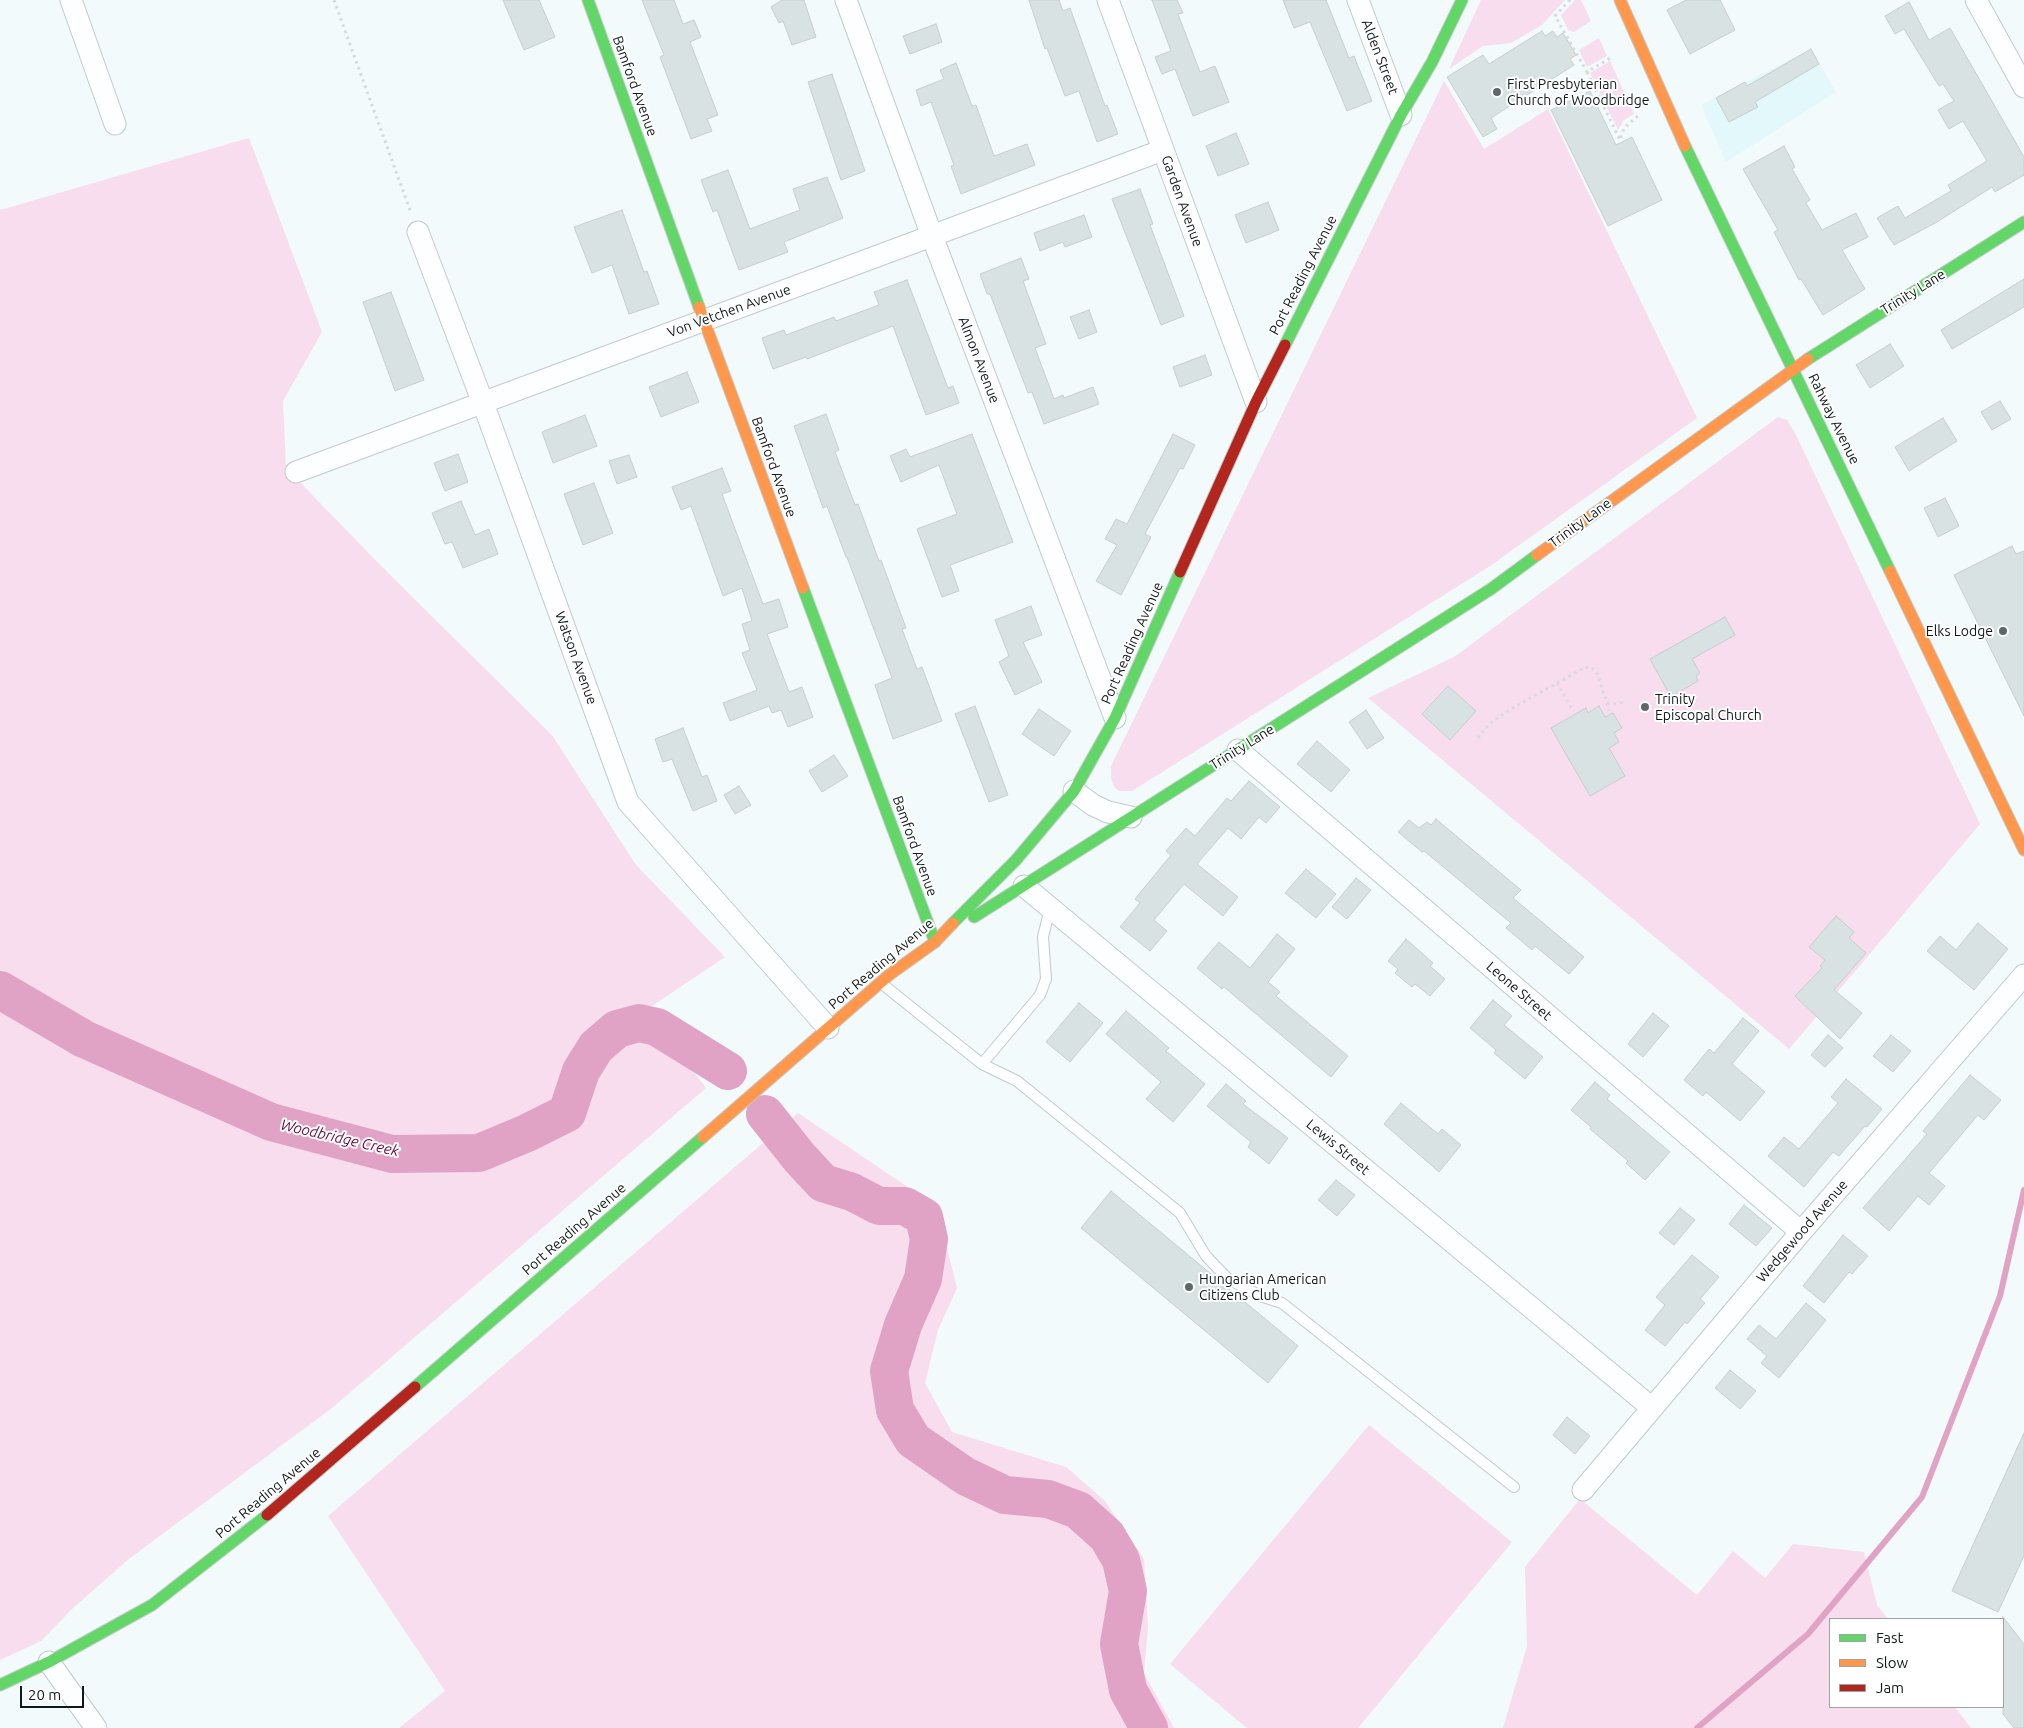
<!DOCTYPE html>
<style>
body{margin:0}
#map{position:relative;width:2024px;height:1728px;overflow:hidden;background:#f2fafc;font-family:Ubuntu,sans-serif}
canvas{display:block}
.legend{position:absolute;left:1829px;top:1618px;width:175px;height:90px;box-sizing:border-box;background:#fff;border:1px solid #9fa3a3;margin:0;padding:6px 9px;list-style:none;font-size:15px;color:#101919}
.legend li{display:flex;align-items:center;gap:10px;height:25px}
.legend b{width:25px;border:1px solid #9fa3a3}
.scale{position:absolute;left:20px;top:1686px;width:64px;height:22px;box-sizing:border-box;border:2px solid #101919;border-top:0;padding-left:6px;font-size:15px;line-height:18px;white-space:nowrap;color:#101919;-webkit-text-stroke:4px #fff;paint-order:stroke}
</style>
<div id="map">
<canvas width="2024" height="1728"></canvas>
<ul class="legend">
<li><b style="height:6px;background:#63d668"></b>Fast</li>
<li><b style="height:6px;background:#ff974d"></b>Slow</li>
<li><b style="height:6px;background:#b3261e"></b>Jam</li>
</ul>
<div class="scale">20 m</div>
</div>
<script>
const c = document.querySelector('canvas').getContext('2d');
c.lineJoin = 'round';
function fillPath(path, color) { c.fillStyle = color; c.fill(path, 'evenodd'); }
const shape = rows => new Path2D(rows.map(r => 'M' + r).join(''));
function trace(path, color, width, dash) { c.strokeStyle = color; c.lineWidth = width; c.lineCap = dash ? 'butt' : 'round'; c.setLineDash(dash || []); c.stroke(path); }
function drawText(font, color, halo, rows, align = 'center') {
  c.font = font + ' Ubuntu,sans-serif'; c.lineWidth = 4; c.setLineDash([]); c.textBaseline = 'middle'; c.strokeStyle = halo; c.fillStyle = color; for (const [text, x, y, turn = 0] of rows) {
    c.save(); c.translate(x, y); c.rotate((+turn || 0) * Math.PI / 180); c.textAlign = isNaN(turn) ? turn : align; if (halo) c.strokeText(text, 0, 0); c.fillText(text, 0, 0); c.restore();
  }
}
fillPath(shape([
 [1811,49,1836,92,1726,162,1701,105]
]), '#e2f8fa');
fillPath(shape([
 [1481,0,1565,0,1542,25,1511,43,1483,46,1449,69],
 [1575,0,1581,0,1591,21,1574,32,1568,30,1561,15],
 [1599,38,1607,56,1587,67,1579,50],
 [1610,61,1634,114,1624,120,1618,130,1590,73],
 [1444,81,1484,149,1548,109,1697,418,1490,566,1132,791,1119,791,1114,787,1111,778,1111,766],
 [249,138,322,332,283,401,286,468,389,574,552,735,636,865,725,957,646,1010,706,1088,332,1408,130,1558,73,1608,41,1641,0,1660,0,210],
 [1778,417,1787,420,1795,433,1980,824,1789,1049,1368,698,1454,657],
 [798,1113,936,1206,957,1288,938,1330,925,1383,952,1432,1066,1467,1105,1501,1144,1559,1148,1627,1144,1673,1174,1728,399,1728,445,1691,328,1516],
 [1369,1425,1512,1542,1358,1728,1247,1728,1170,1664],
 [1580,1499,1697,1595,1733,1551,1765,1578,1793,1544,1864,1552,1877,1605,1888,1619,1830,1619,1830,1707,1955,1707,1971,1728,1503,1728,1527,1646,1525,1567]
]), '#f7dded');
trace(shape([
 [1697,1728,1808,1634,1922,1497,2000,1296,2024,1190]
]), '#e0a2c5', 6);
trace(shape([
 [0,990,84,1039,271,1122,392,1154,479,1153,527,1133,567,1113,581,1071,596,1047,617,1029,639,1023,657,1027,728,1071],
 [765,1114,799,1157,823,1183,852,1192,879,1206,905,1206,924,1217,929,1239,923,1279,903,1325,889,1371,895,1410,913,1440,965,1476,1005,1495,1048,1499,1078,1510,1107,1536,1121,1560,1128,1591,1119,1644,1128,1690,1149,1728]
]), '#e0a2c5', 38);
const building = shape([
 [503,0,539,0,555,37,524,50,503,0],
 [642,0,674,0,683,24,694,20,701,37,690,42,718,115,707,119,712,131,691,139,660,57,664,55,642,0],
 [782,0,804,0,816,37,792,45,783,21,779,23,771,7,782,0],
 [1029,0,1059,0,1063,11,1070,8,1105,106,1107,105,1118,134,1097,142,1079,91,1065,96,1047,48,1045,49,1029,0],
 [1152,0,1177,0,1183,13,1178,14,1200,72,1215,66,1229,102,1193,116,1175,69,1162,74,1155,57,1171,51,1152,0],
 [1283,0,1326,0,1349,58,1354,56,1372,101,1347,111,1310,22,1294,28,1283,0],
 [1686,0,1720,0,1735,30,1690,54,1667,10,1686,0],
 [1909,2,1929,40,1950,28,2024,157,2024,175,1995,192,1992,187,1937,222,1894,245,1877,218,1898,206,1905,218,1951,191,1948,185,1987,161,1963,121,1949,129,1938,110,1954,101,1943,84,1939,86,1904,29,1895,34,1885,16,1909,2],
 [936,24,942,42,910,54,903,36,936,24],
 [1542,31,1545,36,1553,31,1557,37,1563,33,1576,55,1570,59,1574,65,1491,118,1497,129,1483,137,1447,77,1483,55,1489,64,1542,31],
 [1811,49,1819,64,1755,102,1758,107,1729,122,1716,98,1745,82,1747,86,1811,49],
 [956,63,972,106,976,105,994,156,1027,144,1035,165,961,194,951,166,954,165,931,102,921,106,916,90,944,79,940,70,956,63],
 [832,74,865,171,841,180,808,82,832,74],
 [1590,91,1616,145,1632,137,1662,200,1608,226,1551,110,1590,91],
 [1236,133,1249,164,1218,176,1206,146,1236,133],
 [1784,146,1795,167,1792,169,1810,200,1806,203,1822,230,1856,213,1868,237,1842,250,1865,289,1823,315,1801,279,1799,280,1774,232,1778,230,1743,169,1784,146],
 [728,170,750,229,800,210,793,189,827,177,843,218,784,242,788,252,739,270,717,210,713,212,701,180,728,170],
 [1140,189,1153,224,1150,225,1184,316,1161,325,1112,199,1140,189],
 [1268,202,1279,230,1246,243,1235,215,1268,202],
 [622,210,644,272,647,271,659,304,629,314,612,265,592,273,574,227,622,210],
 [1084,215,1092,237,1065,247,1063,242,1040,251,1034,233,1084,215],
 [1021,258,1029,279,1023,281,1046,344,1035,348,1054,399,1063,395,1064,398,1093,387,1099,404,1044,424,1032,392,1028,393,990,294,987,294,980,274,1021,258],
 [2024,279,2024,307,1952,349,1941,330,2024,279],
 [907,280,948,388,953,386,959,403,926,415,893,326,807,359,806,357,773,369,762,338,784,330,786,335,834,317,836,321,879,305,874,292,907,280],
 [391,292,424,380,395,391,363,302,391,292],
 [1089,310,1097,332,1079,339,1070,317,1089,310],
 [1890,344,1904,366,1870,388,1856,365,1890,344],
 [1205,355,1212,375,1180,387,1173,367,1205,355],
 [687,372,699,402,661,417,649,387,687,372],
 [2000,401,2011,419,1992,430,1981,412,2000,401],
 [826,414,839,450,835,452,855,505,858,504,879,561,881,560,906,628,902,629,917,669,922,667,942,721,893,739,875,685,892,678,847,557,846,557,827,506,823,508,794,426,826,414],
 [585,415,597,446,553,463,542,432,585,415],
 [1943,418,1957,441,1909,471,1895,447,1943,418],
 [972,434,1013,542,950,565,959,591,942,597,917,529,957,514,939,465,901,482,890,456,906,449,910,457,972,434],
 [1173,434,1195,445,1183,469,1180,468,1145,534,1151,537,1121,595,1096,581,1117,545,1105,539,1116,519,1127,524,1173,434],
 [458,454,468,482,445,491,434,463,458,454],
 [629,455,637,477,617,484,609,461,629,455],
 [722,468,731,491,722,494,763,604,779,599,788,627,767,634,789,692,802,687,813,717,788,727,781,710,772,713,769,706,730,721,723,703,757,690,742,653,750,650,742,624,752,621,742,588,723,596,691,506,681,510,672,487,722,468],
 [594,483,613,533,583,545,564,494,594,483],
 [1945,498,1959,526,1938,537,1924,508,1945,498],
 [461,501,475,535,489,529,498,554,463,568,452,542,445,544,432,513,461,501],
 [2012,546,2016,554,2024,551,2024,716,1954,575,2012,546],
 [1031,606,1042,635,1023,642,1042,682,1015,695,999,662,1009,656,995,620,1031,606],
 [1725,617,1735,635,1692,659,1700,673,1696,676,1698,681,1671,697,1650,659,1725,617],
 [1448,686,1476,711,1450,740,1422,714,1448,686],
 [975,706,1008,795,989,802,955,714,975,706],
 [1599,706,1605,717,1613,713,1622,728,1614,733,1619,742,1609,748,1625,776,1590,796,1551,728,1586,708,1588,713,1599,706],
 [1039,709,1071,731,1054,756,1022,734,1039,709],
 [1366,710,1384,738,1367,749,1349,722,1366,710],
 [683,728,702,777,707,775,717,801,693,811,672,759,663,762,655,739,683,728],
 [1317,741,1350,770,1331,792,1297,764,1317,741],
 [834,755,848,776,822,792,809,771,834,755],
 [1249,781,1280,807,1266,823,1259,817,1241,839,1228,828,1197,864,1238,897,1223,916,1184,884,1154,920,1167,931,1150,951,1120,927,1140,903,1135,899,1171,855,1166,851,1186,828,1195,836,1227,798,1231,801,1249,781],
 [739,786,751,805,735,814,724,795,739,786],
 [1436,819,1521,890,1513,898,1584,957,1569,974,1535,946,1532,950,1506,928,1511,923,1424,851,1422,852,1398,832,1409,820,1419,828,1427,822,1431,825,1436,819],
 [1306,869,1336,894,1316,918,1285,893,1306,869],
 [1356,878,1371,890,1347,919,1332,907,1356,878],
 [1836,916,1854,932,1849,938,1866,953,1834,990,1862,1013,1840,1039,1795,996,1822,968,1820,966,1825,960,1809,947,1836,916],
 [1978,923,2008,949,1974,990,1927,951,1940,936,1956,950,1978,923],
 [1277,934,1295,949,1268,982,1280,992,1276,996,1348,1056,1331,1077,1224,987,1222,989,1197,968,1219,942,1250,968,1277,934],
 [1406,939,1433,963,1430,966,1445,979,1430,996,1415,984,1412,987,1395,973,1398,969,1388,961,1406,939],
 [1493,1000,1512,1016,1504,1025,1543,1057,1525,1079,1494,1053,1496,1050,1470,1028,1493,1000],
 [1079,1003,1103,1023,1070,1062,1046,1042,1079,1003],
 [1126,1011,1169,1048,1166,1051,1205,1084,1173,1122,1146,1099,1161,1082,1106,1034,1126,1011],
 [1653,1013,1669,1026,1643,1057,1628,1044,1653,1013],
 [1743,1018,1759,1031,1732,1064,1765,1092,1740,1121,1706,1092,1703,1096,1684,1080,1709,1049,1714,1053,1743,1018],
 [1828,1035,1843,1048,1825,1067,1811,1055,1828,1035],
 [1891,1035,1911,1051,1893,1072,1873,1056,1891,1035],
 [1970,1075,2001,1100,1984,1120,1978,1115,1929,1173,1945,1186,1929,1205,1918,1196,1889,1231,1863,1208,1927,1134,1923,1131,1970,1075],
 [1846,1079,1882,1109,1867,1127,1865,1126,1839,1156,1833,1152,1804,1187,1768,1156,1784,1137,1799,1149,1838,1103,1831,1097,1846,1079],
 [1595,1082,1610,1095,1607,1099,1670,1152,1645,1180,1626,1163,1628,1161,1590,1129,1591,1127,1571,1110,1595,1082],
 [1226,1084,1246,1101,1243,1104,1288,1138,1269,1164,1248,1147,1251,1142,1207,1106,1226,1084],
 [1401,1103,1438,1134,1442,1129,1461,1145,1439,1172,1384,1124,1401,1103],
 [1336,1180,1355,1195,1337,1216,1318,1200,1336,1180],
 [1111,1191,1298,1346,1268,1383,1081,1228,1111,1191],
 [1744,1205,1772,1228,1756,1246,1729,1224,1744,1205],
 [1680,1208,1695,1220,1674,1245,1659,1233,1680,1208],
 [1843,1235,1868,1256,1852,1274,1849,1272,1824,1303,1803,1286,1843,1235],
 [1692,1255,1719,1277,1700,1299,1705,1303,1687,1324,1685,1322,1665,1346,1645,1330,1665,1305,1656,1297,1692,1255],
 [1806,1303,1826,1320,1779,1378,1761,1363,1767,1356,1747,1339,1759,1325,1776,1339,1806,1303],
 [1730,1370,1756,1391,1740,1409,1715,1388,1730,1370],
 [1567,1417,1590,1436,1575,1454,1553,1435,1567,1417],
 [2024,1433,2024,1556,1998,1612,1952,1591,2024,1433],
 [2003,1617,2024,1644,2024,1728,2014,1728,2003,1714,2003,1617]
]);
fillPath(building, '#d9e2e3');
trace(building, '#c6cecf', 1);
const lane = shape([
 [881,983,982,1064,1040,995,1046,979,1043,937,1050,908],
 [982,1064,1017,1081,1180,1213,1206,1256,1228,1279,1263,1297,1282,1303,1514,1487]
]);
const street = shape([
 [71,0,115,124],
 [846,0,932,236,1115,718],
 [1108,0,1256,402],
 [1358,0,1401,115],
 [1976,0,2024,87],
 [418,232,483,403,628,802,828,1028],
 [296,472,1163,150],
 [1238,750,1801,1232],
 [1074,791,1093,805,1108,812,1131,817],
 [1024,886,1652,1408],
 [1583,1490,1801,1232,2024,975],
 [49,1662,96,1728]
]);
const fast = shape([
 [588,0,699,307],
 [1685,146,1890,571],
 [1285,345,1401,115,1432,62,1462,0],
 [1808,359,2024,222],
 [803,588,935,942],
 [974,917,1491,589,1537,555],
 [953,923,1016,860,1074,791,1115,718,1180,572],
 [415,1387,703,1137],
 [0,1685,49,1662,152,1605,267,1515]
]);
const slow = shape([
 [1620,0,1685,146],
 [699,307,803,588],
 [1537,555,1808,359],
 [1890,571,2024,850],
 [703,1137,889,975,935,942,953,923]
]);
const jam = shape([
 [1180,572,1256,402,1285,345],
 [267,1515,415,1387]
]);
trace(lane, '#c2cacc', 12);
trace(street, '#c2cacc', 23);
trace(fast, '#c2cacc', 13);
trace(slow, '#c2cacc', 13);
trace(jam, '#c2cacc', 13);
trace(shape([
 [334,0,411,213],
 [1570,0,1555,16,1587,72,1612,57],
 [1587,72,1620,140,1624,128,1639,115],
 [1557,683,1573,711],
 [1607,703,1609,711],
 [1478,738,1489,724,1509,710,1584,668,1591,667,1597,673,1607,703,1614,704,1624,702]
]), '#d8dada', 3, [2.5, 4]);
trace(lane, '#fdfeff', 10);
trace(street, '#fdfeff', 21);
trace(fast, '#63d668', 11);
trace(slow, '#ff974d', 11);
trace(jam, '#b3261e', 11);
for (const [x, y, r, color] of [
 [1497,92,5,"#5f6868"],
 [2003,631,5,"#5f6868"],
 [1645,707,5,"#5f6868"],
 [1189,1287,5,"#5f6868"]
]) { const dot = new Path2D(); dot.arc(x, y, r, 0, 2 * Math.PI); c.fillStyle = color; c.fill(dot); trace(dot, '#fff', 2); }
drawText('14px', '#101919', '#fff', [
 ["Alden Street",1380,57,69],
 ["Bamford Avenue",635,86,70],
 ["Garden Avenue",1182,201,70],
 ["Port Reading Avenue",1303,275,-63],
 ["Trinity Lane",1913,292,-32],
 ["Von Vetchen Avenue",729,311,-20],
 ["Almon Avenue",979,360,69],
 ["Rahway Avenue",1834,419,64],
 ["Bamford Avenue",774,467,70],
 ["Trinity Lane",1580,523,-36],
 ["Port Reading Avenue",1132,643,-66],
 ["Watson Avenue",576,658,70],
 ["Trinity Lane",1242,747,-32],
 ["Bamford Avenue",915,846,70],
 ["Port Reading Avenue",881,964,-40],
 ["Leone Street",1519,991,41],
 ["Lewis Street",1338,1147,40],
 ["Port Reading Avenue",574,1229,-41],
 ["Wedgewood Avenue",1802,1231,-49],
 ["Port Reading Avenue",268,1493,-40]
]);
drawText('14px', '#101919', '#fff', [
 ["First Presbyterian",1507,84],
 ["Church of Woodbridge",1507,100],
 ["Elks Lodge",1993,631,"right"],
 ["Trinity",1655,699],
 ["Episcopal Church",1655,715],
 ["Hungarian American",1199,1279],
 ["Citizens Club",1199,1295]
], 'left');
drawText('italic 15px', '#631145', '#fff', [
 ["Woodbridge Creek",340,1138,13]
]);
</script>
